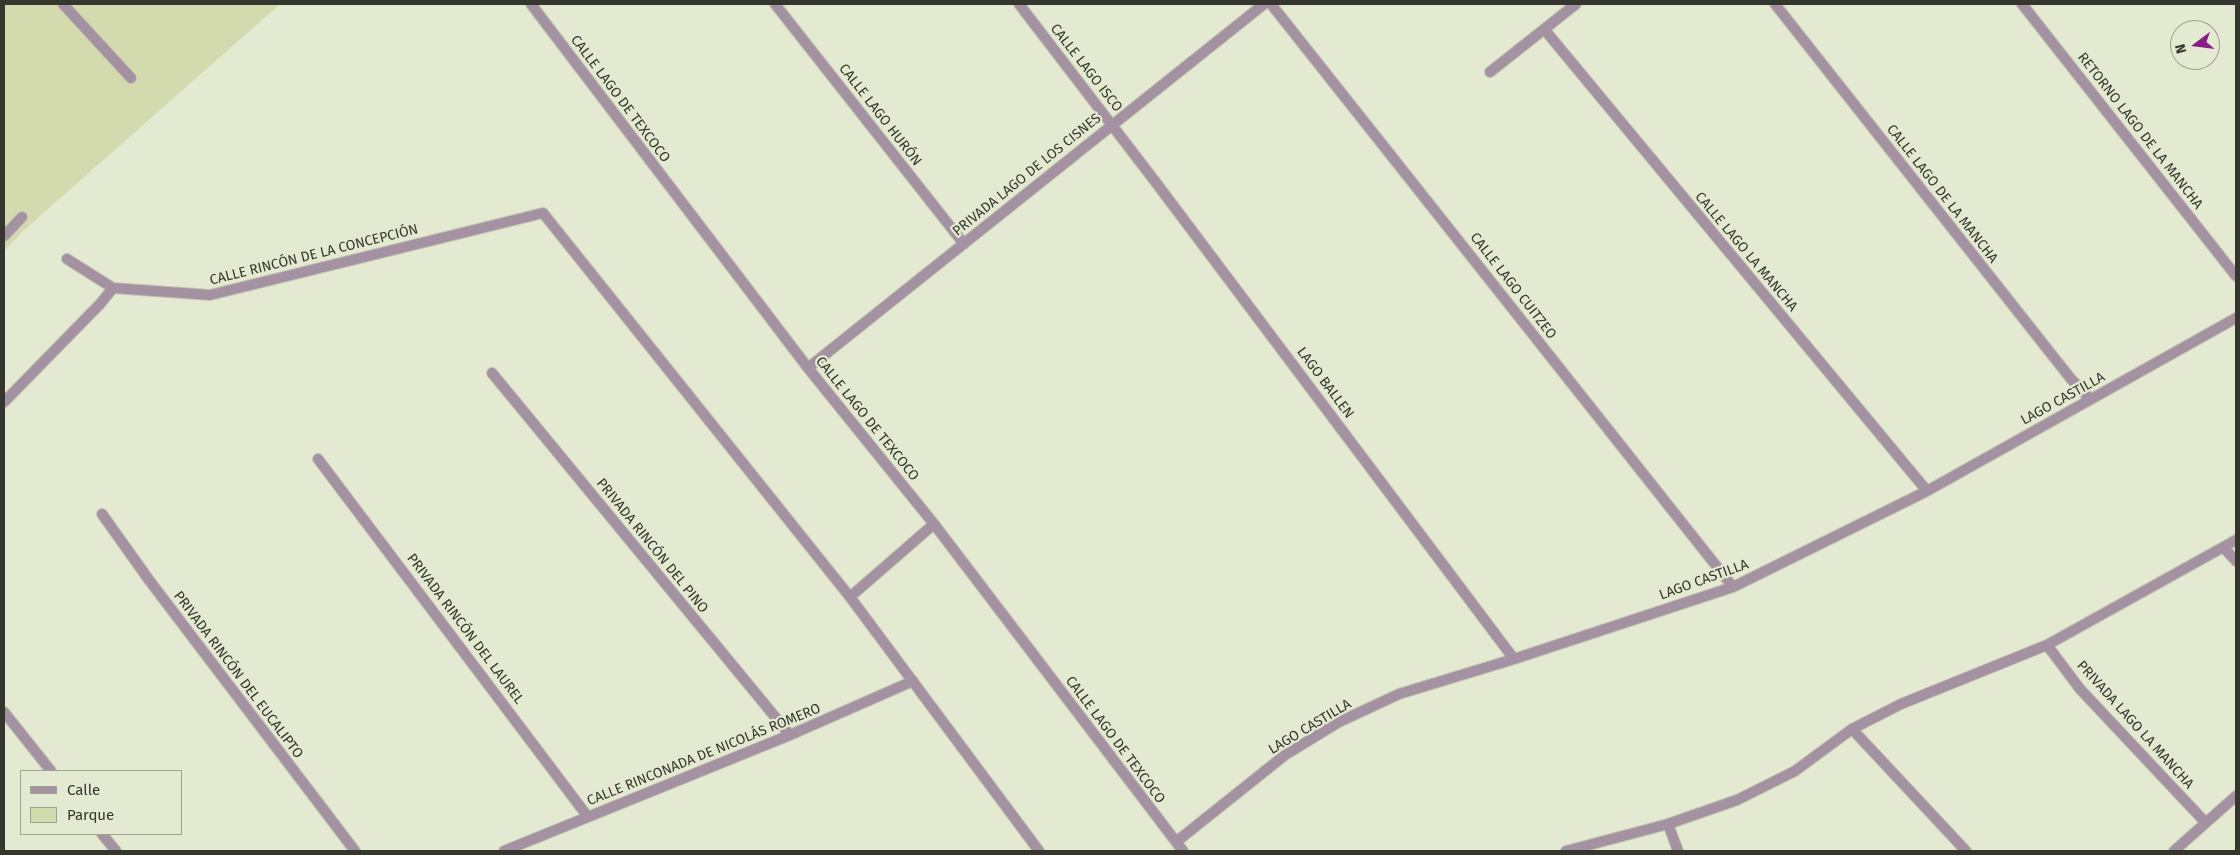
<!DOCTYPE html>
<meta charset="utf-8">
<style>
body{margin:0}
#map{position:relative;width:2240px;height:855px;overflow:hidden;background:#e4e9d1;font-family:"Fira Sans",sans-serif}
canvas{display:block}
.frame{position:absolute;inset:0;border:5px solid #35372e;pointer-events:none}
.legend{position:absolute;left:20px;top:770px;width:162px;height:65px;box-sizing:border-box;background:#e4e9d1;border:1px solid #9ea290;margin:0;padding:6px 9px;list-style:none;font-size:15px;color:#35372e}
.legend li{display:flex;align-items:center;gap:10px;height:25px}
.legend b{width:25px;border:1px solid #9ea290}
.north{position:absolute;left:2170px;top:20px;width:50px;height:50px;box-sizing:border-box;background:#e4e9d1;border:1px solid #9ea290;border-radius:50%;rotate:255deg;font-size:14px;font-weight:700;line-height:20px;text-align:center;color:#35372e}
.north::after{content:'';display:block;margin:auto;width:18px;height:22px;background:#871e85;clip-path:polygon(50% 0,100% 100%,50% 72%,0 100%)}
</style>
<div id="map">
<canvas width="2240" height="855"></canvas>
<div class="frame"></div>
<ul class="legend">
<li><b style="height:6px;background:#a491a2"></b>Calle</li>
<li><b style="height:14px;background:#d2daae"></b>Parque</li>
</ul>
<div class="north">N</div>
</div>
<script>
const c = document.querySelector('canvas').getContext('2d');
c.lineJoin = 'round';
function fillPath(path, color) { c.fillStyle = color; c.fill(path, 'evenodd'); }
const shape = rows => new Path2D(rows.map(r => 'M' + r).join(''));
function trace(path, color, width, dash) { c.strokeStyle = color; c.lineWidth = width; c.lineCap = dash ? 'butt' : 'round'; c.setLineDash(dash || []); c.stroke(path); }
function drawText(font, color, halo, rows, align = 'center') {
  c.font = font + ' "Fira Sans",sans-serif'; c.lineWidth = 4.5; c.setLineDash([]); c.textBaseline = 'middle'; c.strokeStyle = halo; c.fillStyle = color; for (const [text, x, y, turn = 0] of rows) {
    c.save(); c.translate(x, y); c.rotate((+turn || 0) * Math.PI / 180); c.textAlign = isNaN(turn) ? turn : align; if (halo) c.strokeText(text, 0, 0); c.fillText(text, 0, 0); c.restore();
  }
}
fillPath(shape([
 [4,4,280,4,23,231,4,251]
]), '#d2daae');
const lane = shape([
 [1668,824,1678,851]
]);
const street = shape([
 [63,4,131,78],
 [531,4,808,368,934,524,1183,851],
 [775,4,964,244],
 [1019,4,1154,180,1514,659],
 [1271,4,1733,587],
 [1775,4,2071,379,2090,399],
 [2022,4,2236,276],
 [1544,29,1927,491],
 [1490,72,1576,4],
 [4,236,22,217],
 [67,259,113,288,210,295,543,213,850,597,1039,851],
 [808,368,1264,4],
 [492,373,790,735],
 [4,402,100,304,113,288],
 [318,459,588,817],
 [102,514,149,580,355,851],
 [2224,548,2236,561],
 [850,597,934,524],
 [2047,645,2080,689,2205,822],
 [4,712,51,771],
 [1852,729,1966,851],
 [102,834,116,851],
 [1176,842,1285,755,1339,722,1399,694,1514,659,1733,587,1927,491,2236,318],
 [504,851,790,735,913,681],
 [1566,851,1668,824,1737,800,1795,771,1852,729,1901,704,2047,645,2236,540],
 [2174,851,2236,796]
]);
trace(lane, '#c1c5b0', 12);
trace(street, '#c1c5b0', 12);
trace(lane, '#a491a2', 10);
trace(street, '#a491a2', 10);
drawText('14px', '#35372e', '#e4e9d1', [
 ["CALLE LAGO ISCO",1086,68,52],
 ["CALLE LAGO DE TEXCOCO",620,99,53],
 ["CALLE LAGO HURÓN",880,115,52],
 ["RETORNO LAGO DE LA MANCHA",2140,131,52],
 ["PRIVADA LAGO DE LOS CISNES",1027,175,-39],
 ["CALLE LAGO DE LA MANCHA",1942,194,52],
 ["CALLE LAGO LA MANCHA",1746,252,50],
 ["CALLE RINCÓN DE LA CONCEPCIÓN",314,255,-14],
 ["CALLE LAGO CUITZEO",1513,286,52],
 ["LAGO BALLEN",1325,383,53],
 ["LAGO CASTILLA",2063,399,-29],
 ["CALLE LAGO DE TEXCOCO",867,419,51],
 ["PRIVADA RINCÓN DEL PINO",652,546,51],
 ["LAGO CASTILLA",1704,580,-20],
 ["PRIVADA RINCÓN DEL LAUREL",465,629,53],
 ["PRIVADA RINCÓN DEL EUCALIPTO",238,675,53],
 ["PRIVADA LAGO LA MANCHA",2135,725,48],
 ["LAGO CASTILLA",1310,727,-31],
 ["CALLE LAGO DE TEXCOCO",1115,740,53],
 ["CALLE RINCONADA DE NICOLÁS ROMERO",704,755,-22]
]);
</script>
